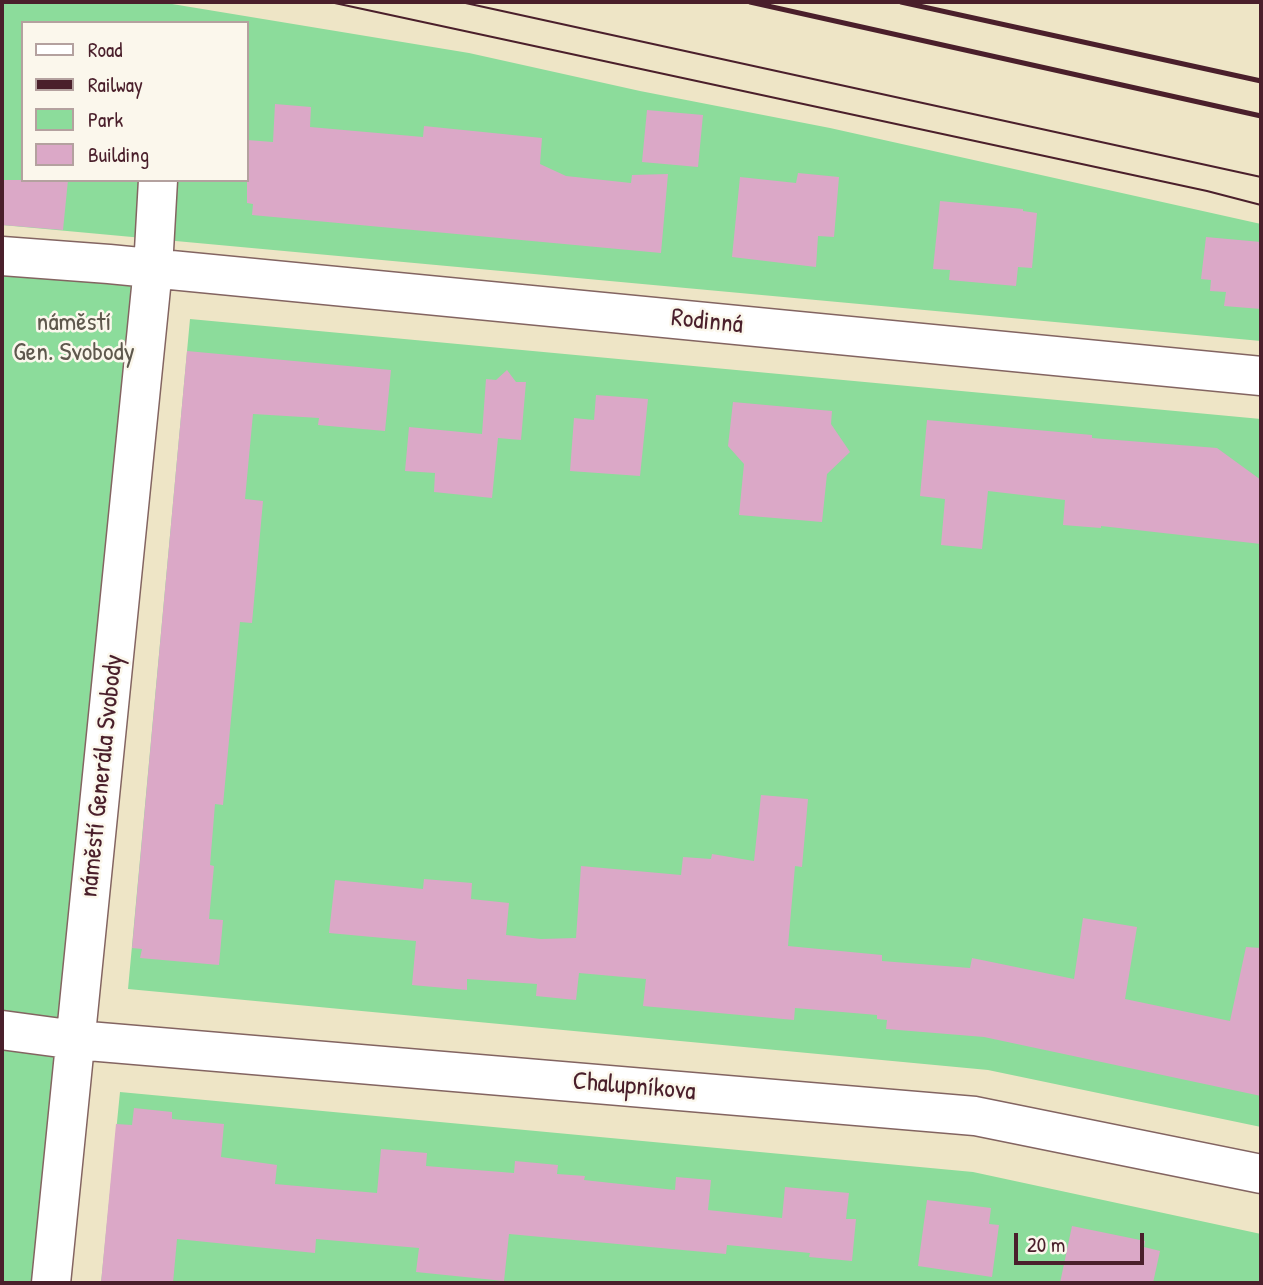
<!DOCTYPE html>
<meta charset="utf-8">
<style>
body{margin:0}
#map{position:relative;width:1263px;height:1285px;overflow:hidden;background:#eee5c6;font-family:"Patrick Hand",sans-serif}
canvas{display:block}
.frame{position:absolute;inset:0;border:4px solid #4a1f2b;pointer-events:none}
.legend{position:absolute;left:21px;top:21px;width:228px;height:161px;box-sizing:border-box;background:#fbf7ec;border:2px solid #b4a19f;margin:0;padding:9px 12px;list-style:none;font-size:21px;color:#4a1f2b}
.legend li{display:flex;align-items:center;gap:14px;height:35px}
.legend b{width:35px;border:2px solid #b4a19f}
.scale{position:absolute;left:1014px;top:1233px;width:130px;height:32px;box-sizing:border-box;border:4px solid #4a1f2b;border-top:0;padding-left:9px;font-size:21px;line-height:24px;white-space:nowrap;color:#4a1f2b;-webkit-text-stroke:5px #fbf7ec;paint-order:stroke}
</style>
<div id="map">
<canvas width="1263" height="1285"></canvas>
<div class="frame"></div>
<ul class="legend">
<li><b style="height:9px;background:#fff"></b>Road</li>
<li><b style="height:9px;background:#4a1f2b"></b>Railway</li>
<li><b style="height:19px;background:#8cdc9b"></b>Park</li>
<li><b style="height:19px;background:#dba8c7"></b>Building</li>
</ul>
<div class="scale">20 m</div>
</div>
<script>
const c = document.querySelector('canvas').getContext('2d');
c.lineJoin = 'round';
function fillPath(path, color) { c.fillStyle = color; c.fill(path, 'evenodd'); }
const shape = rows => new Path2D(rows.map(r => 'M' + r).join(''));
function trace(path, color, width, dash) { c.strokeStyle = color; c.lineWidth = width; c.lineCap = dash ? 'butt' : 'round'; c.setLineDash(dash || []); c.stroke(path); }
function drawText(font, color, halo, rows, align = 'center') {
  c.font = font + ' "Patrick Hand",sans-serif'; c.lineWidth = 5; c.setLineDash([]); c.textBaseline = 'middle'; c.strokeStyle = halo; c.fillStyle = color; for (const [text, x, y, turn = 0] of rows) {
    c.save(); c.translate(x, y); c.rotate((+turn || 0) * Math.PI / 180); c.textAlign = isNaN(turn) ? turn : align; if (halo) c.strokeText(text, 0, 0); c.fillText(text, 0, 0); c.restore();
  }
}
fillPath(shape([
 [2,2,160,2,469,53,640,91,830,128,1261,224,1261,341,2,225],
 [23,23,247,23,247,180,23,180],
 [2,256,153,268,51,1283,2,1283],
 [190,319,1261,419,1261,1127,988,1070,128,989],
 [120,1092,973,1172,1261,1234,1261,1283,101,1283]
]), '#8cdc9b');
fillPath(shape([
 [275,104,311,107,310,127,423,137,424,126,542,138,540,164,566,176,631,183,632,175,668,174,661,253,252,215,253,204,247,203,247,140,273,142],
 [647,110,703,115,698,167,642,162],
 [798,173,839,177,834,237,818,236,816,267,732,257,740,177,796,183],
 [2,180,68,180,63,230,2,225],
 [940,201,1023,209,1023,211,1037,213,1032,268,1018,267,1016,286,949,280,950,270,933,269],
 [1206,237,1261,242,1261,309,1224,306,1226,292,1210,291,1211,280,1201,279],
 [187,351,391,370,385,431,318,425,319,418,253,414,245,499,263,501,252,623,240,622,223,805,215,804,210,865,214,866,209,919,223,920,219,965,140,958,142,949,132,948],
 [507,370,516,382,526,382,521,440,498,438,492,498,434,492,435,473,405,471,409,427,482,434,486,379,496,380],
 [596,395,648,399,640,476,570,471,574,418,594,420],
 [733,402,832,411,831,424,850,452,827,474,822,522,739,515,744,464,728,446],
 [927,420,1092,435,1092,438,1217,448,1261,480,1261,544,1101,526,1101,528,1063,525,1065,500,988,491,982,549,941,545,945,499,920,496],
 [761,795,808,799,802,867,795,866,788,946,882,955,882,961,970,968,972,958,1074,979,1083,918,1137,927,1125,999,1230,1021,1246,947,1261,948,1261,1096,984,1037,886,1029,887,1020,877,1019,877,1015,795,1008,794,1020,643,1006,646,979,579,973,576,1000,536,996,537,984,467,979,467,990,412,985,416,941,329,933,335,880,423,889,424,879,472,883,471,899,509,903,506,935,541,939,576,938,581,866,681,875,683,857,711,859,712,854,754,861],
 [134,1108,172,1112,172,1119,224,1124,221,1157,277,1165,275,1184,377,1193,381,1149,427,1153,426,1166,514,1173,515,1161,558,1165,557,1174,585,1176,584,1180,675,1190,676,1177,711,1180,708,1210,782,1218,785,1187,849,1193,846,1219,856,1219,852,1261,809,1257,810,1253,727,1245,726,1254,509,1234,504,1281,416,1272,419,1248,316,1239,315,1253,177,1239,173,1283,101,1283,116,1124,132,1125],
 [927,1200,991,1208,989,1224,999,1225,992,1277,918,1266],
 [1072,1226,1145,1241,1144,1247,1160,1251,1153,1283,1060,1283]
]), '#dba8c7');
const minor = shape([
 [2,256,109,264,1261,376],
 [2,1030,76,1040,975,1116,1261,1174],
 [51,1283,153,268,158,180]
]);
trace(minor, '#836461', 41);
trace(minor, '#fff', 38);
trace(shape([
 [330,2,1207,191,1261,205],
 [461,2,1261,177]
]), '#4a1f2b', 2);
trace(shape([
 [750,2,1261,116],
 [901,2,1261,81]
]), '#4a1f2b', 5);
drawText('26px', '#4a1f2b', '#fbf7ec', [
 ["Rodinná",707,322,6],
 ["náměstí Generála Svobody",102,776,-84],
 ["Chalupníkova",634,1087,5]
]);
drawText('26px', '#5e584d', '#fbf7ec', [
 ["náměstí",74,323],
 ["Gen. Svobody",74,353]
]);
</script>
